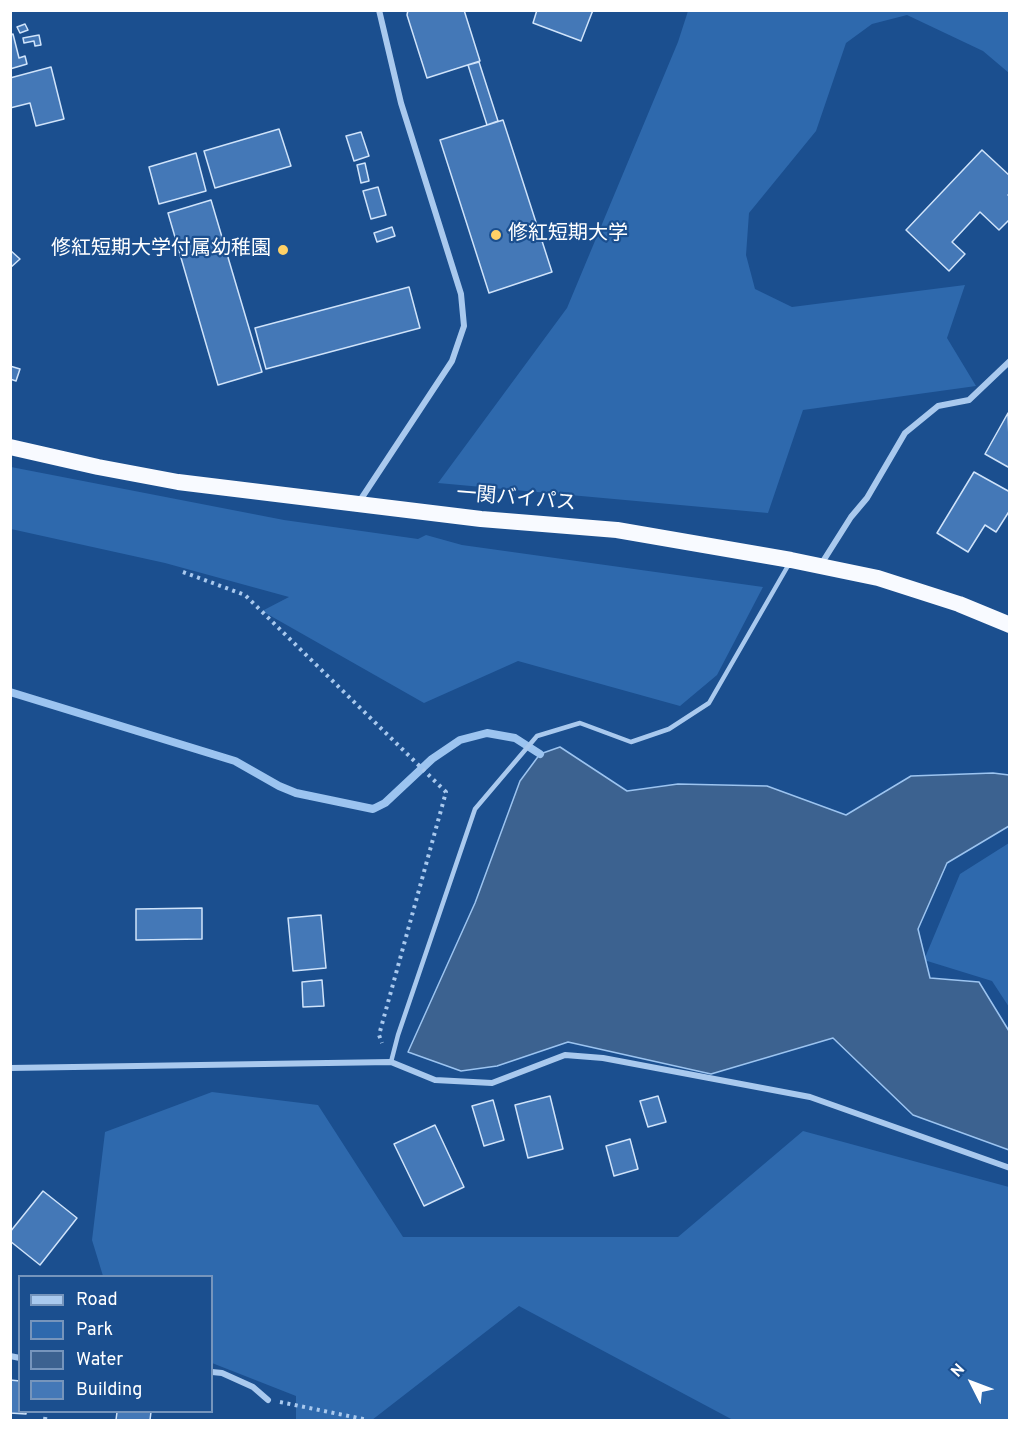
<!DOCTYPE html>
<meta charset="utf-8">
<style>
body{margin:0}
#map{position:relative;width:1020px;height:1431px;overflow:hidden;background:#1b4f8f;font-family:Overpass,sans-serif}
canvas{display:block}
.frame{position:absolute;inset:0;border:12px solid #fff;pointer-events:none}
.legend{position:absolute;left:18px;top:1275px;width:195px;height:138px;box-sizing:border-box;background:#1b4f8f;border:2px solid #7695bc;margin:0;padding:8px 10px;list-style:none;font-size:18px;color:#fff}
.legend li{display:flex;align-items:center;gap:12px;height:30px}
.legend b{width:30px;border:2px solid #7695bc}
.north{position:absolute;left:942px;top:1353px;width:60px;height:60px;-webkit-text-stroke:4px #1b4f8f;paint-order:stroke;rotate:312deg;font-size:16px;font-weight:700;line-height:24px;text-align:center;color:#fff}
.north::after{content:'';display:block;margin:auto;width:21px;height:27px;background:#fff;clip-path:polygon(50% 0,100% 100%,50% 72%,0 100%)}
</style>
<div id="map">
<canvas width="1020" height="1431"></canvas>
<div class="frame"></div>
<ul class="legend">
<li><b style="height:8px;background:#a9c9ee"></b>Road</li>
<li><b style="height:16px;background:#2e69ad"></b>Park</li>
<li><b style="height:16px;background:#3c6290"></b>Water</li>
<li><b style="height:16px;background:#4478b7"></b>Building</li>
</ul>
<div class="north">N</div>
</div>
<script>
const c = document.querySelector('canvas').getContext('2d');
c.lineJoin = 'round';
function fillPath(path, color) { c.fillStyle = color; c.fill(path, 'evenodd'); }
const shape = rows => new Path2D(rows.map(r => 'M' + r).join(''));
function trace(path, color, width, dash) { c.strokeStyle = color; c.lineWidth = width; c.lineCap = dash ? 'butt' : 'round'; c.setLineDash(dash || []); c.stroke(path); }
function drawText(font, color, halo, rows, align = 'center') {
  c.font = font + ' Overpass,"Noto Sans JP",sans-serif'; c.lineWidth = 4.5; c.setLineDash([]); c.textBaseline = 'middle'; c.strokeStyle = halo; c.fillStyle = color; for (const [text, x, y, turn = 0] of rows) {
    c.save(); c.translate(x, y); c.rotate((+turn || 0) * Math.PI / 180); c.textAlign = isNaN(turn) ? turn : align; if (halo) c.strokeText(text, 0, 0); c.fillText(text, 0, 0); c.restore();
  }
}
fillPath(shape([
 [688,11,1009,11,1009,73,983,51,907,15,872,24,846,43,816,131,749,213,746,255,755,289,792,307,965,285,947,338,976,386,803,410,768,513,438,483,567,308,678,42],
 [11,467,284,520,418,539,426,535,462,545,763,587,717,675,680,706,518,661,424,703,262,611,289,597,165,563,11,529],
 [1009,843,1009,1007,992,981,924,960,960,874],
 [212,1092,318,1105,403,1237,678,1237,803,1131,1009,1187,1009,1420,733,1420,519,1306,372,1420,296,1420,296,1396,212,1363,212,1276,103,1276,92,1240,105,1132]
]), '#2e69ad');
const water = shape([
 [560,747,627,791,678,784,767,786,846,815,911,776,993,773,1009,775,1009,826,947,863,918,929,930,978,979,982,1009,1031,1009,1150,913,1115,833,1038,711,1074,568,1042,497,1066,461,1071,408,1052,475,903,520,781,540,754,560,747]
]);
fillPath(water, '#3c6290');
trace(water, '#9cc4f0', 1.5);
trace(shape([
 [10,692,235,761,279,786,296,793,373,809,385,803,432,759,460,740,487,733,515,738,540,754]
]), '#9cc4f0', 8);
const building = shape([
 [408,10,464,10,480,61,427,78,407,15,408,10],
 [537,10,593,10,581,41,533,23,537,10],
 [25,24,28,30,20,33,17,27,25,24],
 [13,34,19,58,25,56,27,64,10,69,10,35,13,34],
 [39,35,41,45,35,46,34,41,24,43,23,38,39,35],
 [479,62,498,121,487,125,468,65,479,62],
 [51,67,64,119,36,126,30,103,10,108,10,78,51,67],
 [503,120,552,272,489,293,440,140,503,120],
 [279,129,291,166,215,188,204,151,279,129],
 [361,132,369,156,354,161,346,136,361,132],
 [982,150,1010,176,1010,193,1008,195,1010,197,1010,219,999,230,980,212,952,242,965,254,949,271,906,230,982,150],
 [196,153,206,191,159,204,149,167,196,153],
 [365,163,369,181,361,183,357,165,365,163],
 [378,187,386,215,371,219,363,191,378,187],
 [211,200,262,372,218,385,168,213,211,200],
 [392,227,395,236,377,242,374,233,392,227],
 [10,250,20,259,10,268,10,250],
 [409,287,420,328,266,369,255,328,409,287],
 [10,366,20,369,16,381,10,379,10,366],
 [1008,413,1010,464,1008,467,985,454,1008,413],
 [974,472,1010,492,1010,510,996,532,985,525,968,552,937,533,974,472],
 [202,908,202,939,136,940,136,909,202,908],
 [321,915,326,968,293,971,288,918,321,915],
 [322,980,324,1006,303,1007,302,982,322,980],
 [550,1096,563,1149,528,1158,515,1105,550,1096],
 [658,1096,666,1122,648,1127,640,1101,658,1096],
 [493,1100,504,1140,484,1146,472,1106,493,1100],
 [435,1125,464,1187,424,1206,394,1144,435,1125],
 [630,1139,638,1169,614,1176,606,1146,630,1139],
 [43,1191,77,1218,40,1265,10,1241,10,1232,43,1191],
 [10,1380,20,1381,20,1412,26,1412,26,1414,10,1413,10,1380],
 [117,1412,151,1412,150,1420,116,1420,117,1412]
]);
fillPath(building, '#4478b7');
trace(building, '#cfe3fa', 1.5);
trace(shape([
 [183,572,245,595,446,792,379,1035,382,1043],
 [280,1402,368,1420],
 [45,1420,46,1412]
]), '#a9c9ee', 4, [3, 4.5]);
trace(shape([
 [391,1062,398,1035,475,809,537,736,580,723,631,742,669,729,709,703,789,564]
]), '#a9c9ee', 4.5);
trace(shape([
 [359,502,452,361,464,326,461,294,401,103,379,10],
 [820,566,851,517,867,498,905,433,938,406,969,400,1010,361],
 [10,1068,391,1062,435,1080,492,1083,565,1055,603,1058,810,1097,1010,1168],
 [10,1356,20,1358],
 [212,1372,222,1373,253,1387,268,1400]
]), '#a9c9ee', 6);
trace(shape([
 [10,447,98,467,178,482,481,519,617,530,791,560,878,578,959,604,1010,625]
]), '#f8faff', 16);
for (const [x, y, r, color] of [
 [496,235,6,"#ffd166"],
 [283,250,6,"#ffd166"]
]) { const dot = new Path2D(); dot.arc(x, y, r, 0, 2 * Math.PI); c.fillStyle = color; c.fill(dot); trace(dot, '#1b4f8f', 2); }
drawText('20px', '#fff', '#1b4f8f', [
 ["修紅短期大学",508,235],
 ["修紅短期大学付属幼稚園",271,250,"right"]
], 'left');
drawText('20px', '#fff', '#1b4f8f', [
 ["一関バイパス",516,500,5]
]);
</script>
